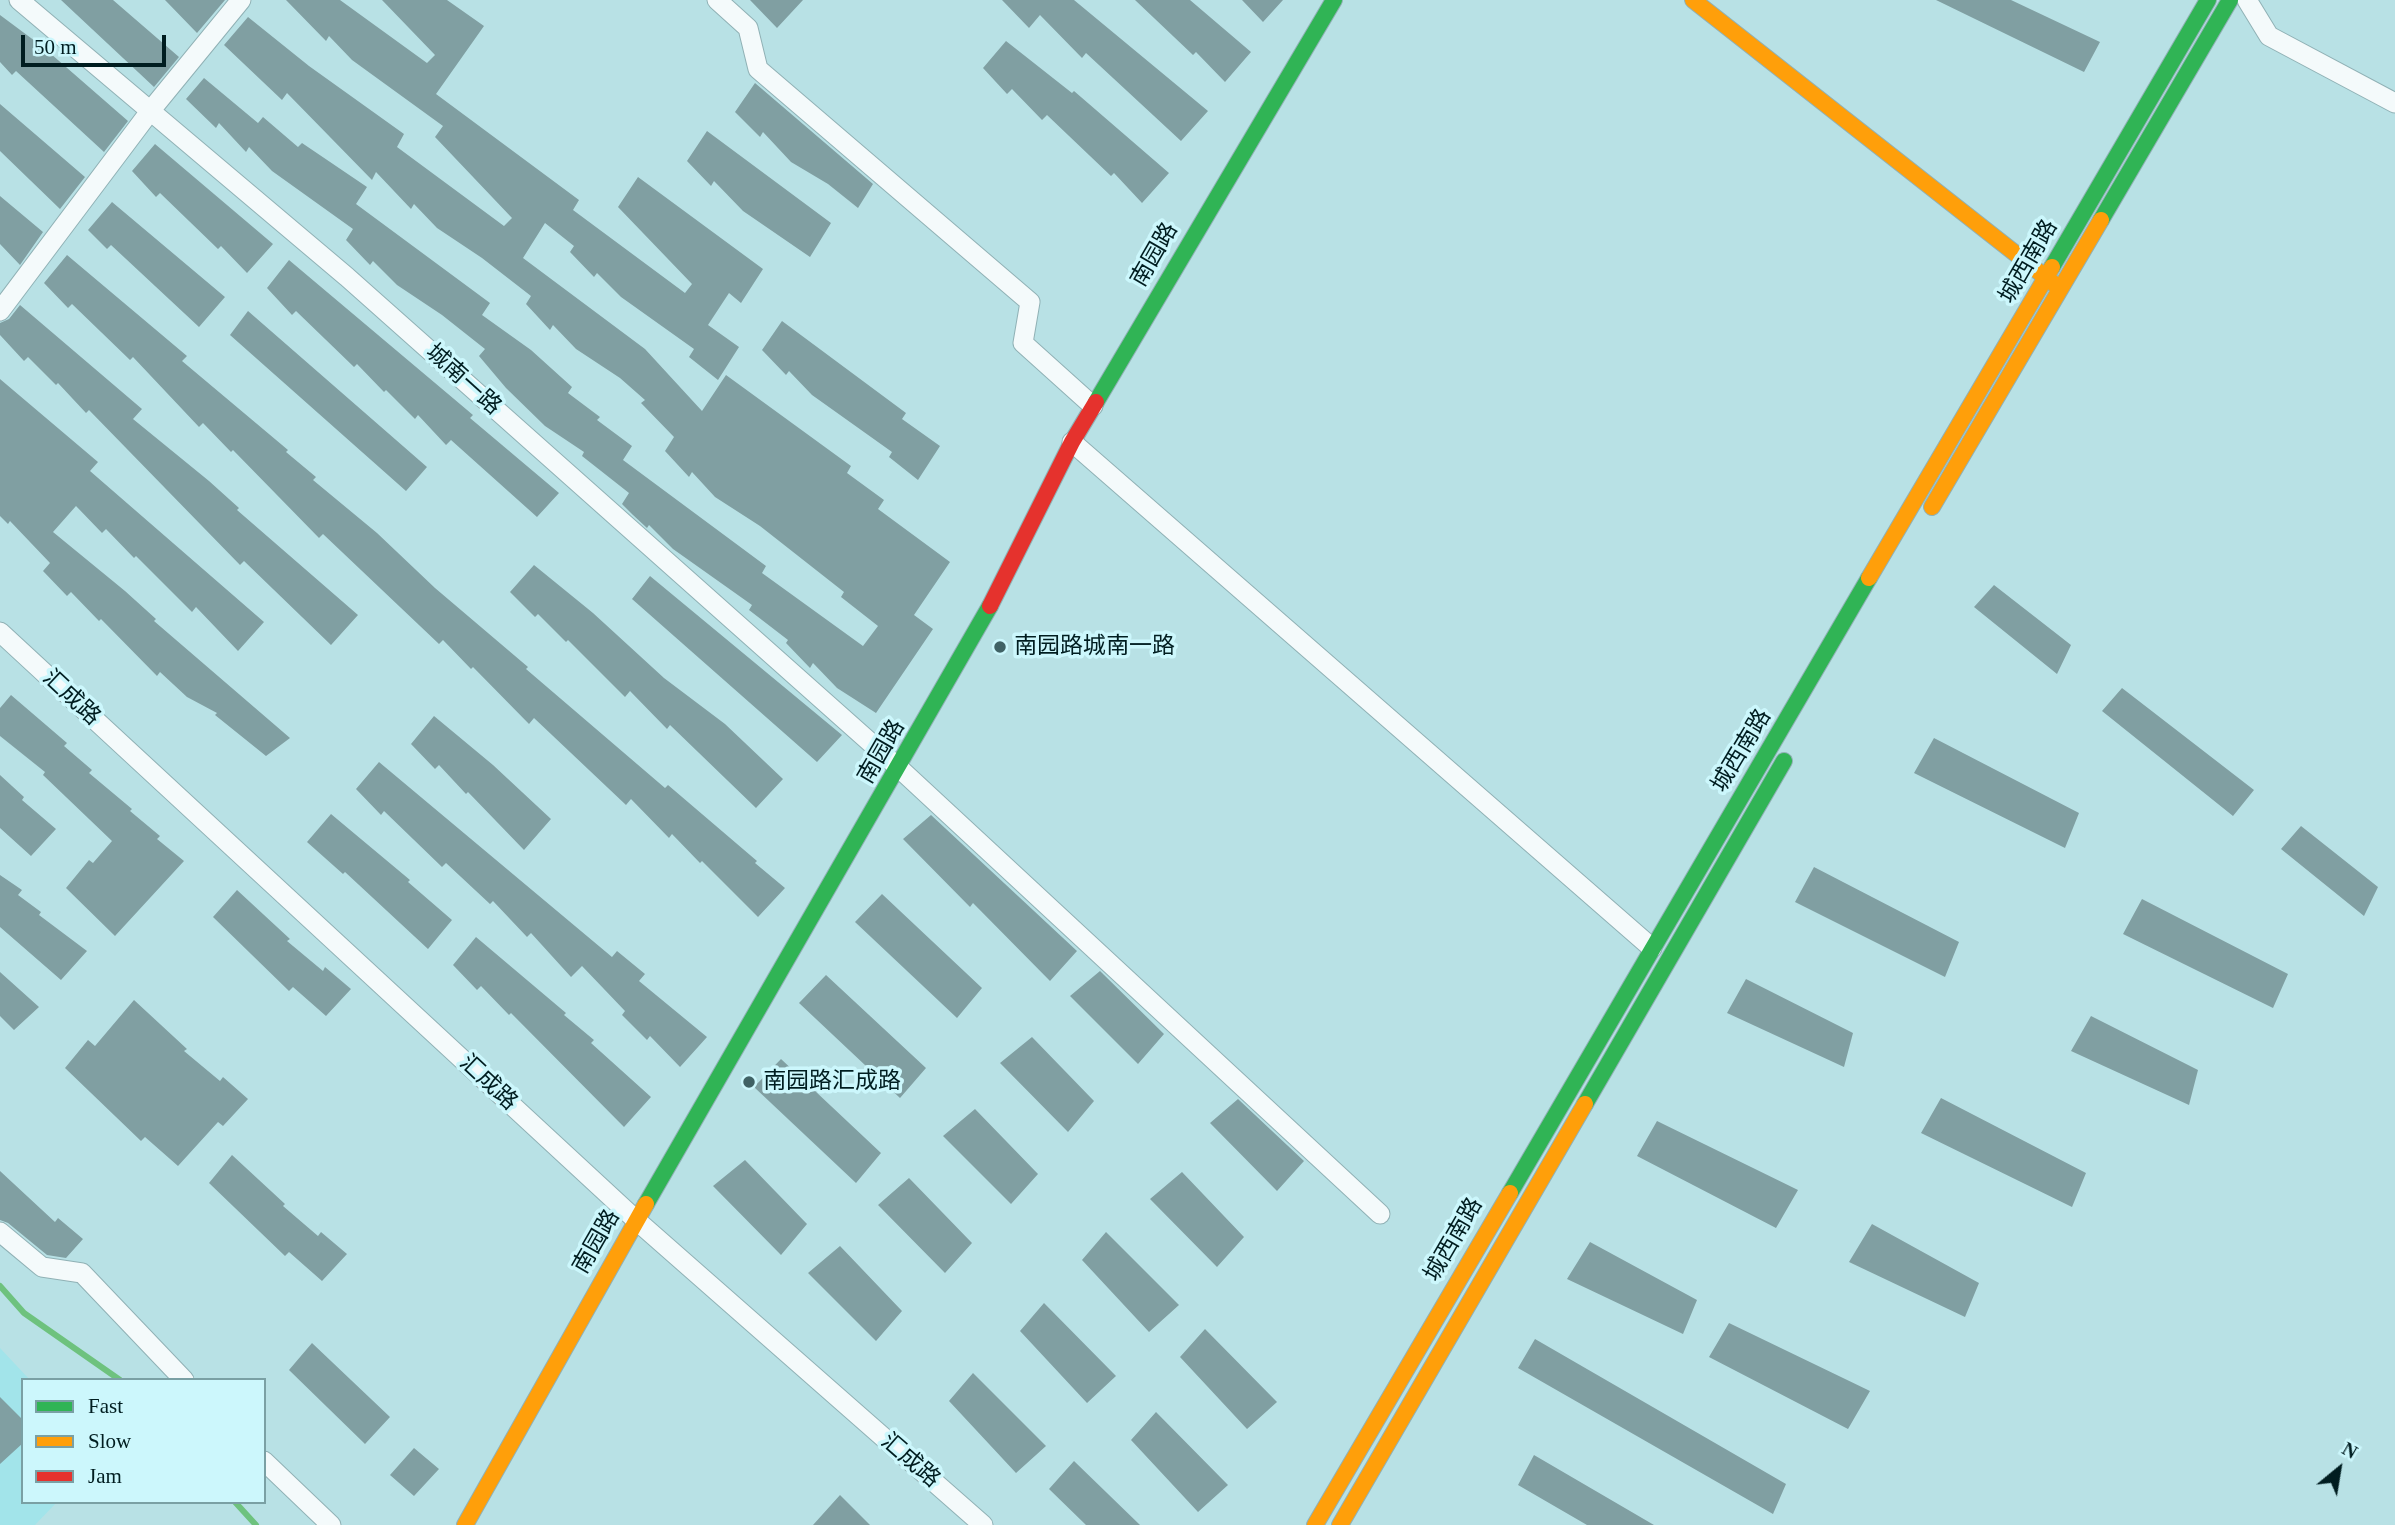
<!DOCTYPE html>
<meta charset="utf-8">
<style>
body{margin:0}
#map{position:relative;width:2395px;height:1525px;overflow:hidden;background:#b8e1e5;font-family:"Times New Roman",serif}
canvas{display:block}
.legend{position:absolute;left:21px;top:1378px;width:245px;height:126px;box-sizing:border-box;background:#ccf7fc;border:2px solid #7aa0a4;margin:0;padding:9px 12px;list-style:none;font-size:21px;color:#001d20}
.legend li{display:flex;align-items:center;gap:14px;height:35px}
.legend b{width:35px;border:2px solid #7aa0a4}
.north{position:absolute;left:2304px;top:1434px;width:70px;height:70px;-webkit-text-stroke:5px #ccf7fc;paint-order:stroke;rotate:30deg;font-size:19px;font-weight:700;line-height:28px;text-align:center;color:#001d20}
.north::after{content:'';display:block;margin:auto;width:24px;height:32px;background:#001d20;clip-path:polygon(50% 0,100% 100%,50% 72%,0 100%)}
.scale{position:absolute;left:21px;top:35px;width:145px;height:32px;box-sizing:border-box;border:4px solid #001d20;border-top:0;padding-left:9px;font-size:21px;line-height:24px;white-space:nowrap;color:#001d20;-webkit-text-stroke:5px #ccf7fc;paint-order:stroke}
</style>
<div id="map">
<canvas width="2395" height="1525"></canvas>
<ul class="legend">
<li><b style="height:9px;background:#30b455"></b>Fast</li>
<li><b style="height:9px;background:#ff9f0a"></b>Slow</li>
<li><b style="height:9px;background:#e5322d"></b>Jam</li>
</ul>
<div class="north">N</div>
<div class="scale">50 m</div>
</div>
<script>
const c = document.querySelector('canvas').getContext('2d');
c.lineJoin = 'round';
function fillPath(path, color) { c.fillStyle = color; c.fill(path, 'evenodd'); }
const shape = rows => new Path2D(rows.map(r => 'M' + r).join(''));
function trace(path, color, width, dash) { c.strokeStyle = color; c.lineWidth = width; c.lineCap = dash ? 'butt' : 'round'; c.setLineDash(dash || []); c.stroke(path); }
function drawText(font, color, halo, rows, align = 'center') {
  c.font = font + ' "Times New Roman","Noto Sans SC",serif'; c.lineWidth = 7; c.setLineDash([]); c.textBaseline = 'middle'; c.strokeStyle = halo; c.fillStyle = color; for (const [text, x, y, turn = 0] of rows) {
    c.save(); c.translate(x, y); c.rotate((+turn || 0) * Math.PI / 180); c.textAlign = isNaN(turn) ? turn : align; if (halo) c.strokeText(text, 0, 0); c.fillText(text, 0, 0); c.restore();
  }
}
fillPath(shape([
 [0,1348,30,1380,23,1380,23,1502,57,1502,35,1525,0,1525]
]), '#a2e4ea');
trace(shape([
 [0,1286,24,1313,120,1380],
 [235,1502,256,1525]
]), '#6ec27e', 6);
fillPath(shape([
 [61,0,113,0,179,57,154,87],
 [165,0,225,0,197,33],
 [286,0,340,0,427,63,435,55,382,0,447,0,484,26,436,94,579,200,573,210,685,293,692,284,618,207,638,177,763,269,741,303,729,293,708,325,739,347,718,380,689,357,694,349,621,297,597,273,594,277,570,252,574,246,545,223,523,258,645,349,702,411,726,375,851,466,847,473,884,500,878,509,950,562,914,615,933,629,876,713,837,688,813,663,810,668,786,643,788,640,749,610,752,605,673,549,649,525,647,528,633,515,622,504,629,493,582,456,584,452,545,426,506,388,479,356,485,349,442,315,397,285,373,261,370,265,346,240,353,229,272,171,249,147,246,152,219,123,216,128,186,99,204,78,258,123,263,117,298,147,302,143,367,187,356,204,490,303,482,315,531,350,572,387,568,393,600,417,597,420,632,446,623,460,766,566,762,573,863,646,878,626,841,597,844,592,760,526,715,497,692,472,689,477,665,451,674,437,641,403,645,400,620,378,576,349,553,325,550,330,526,304,531,296,482,258,437,228,414,204,411,209,376,172,372,180,287,93,282,100,224,45,248,17,309,66,404,134,397,147,504,226,512,218,435,137,443,126,352,60,329,36,326,41],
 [750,0,803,0,777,28],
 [1002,0,1074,0,1208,111,1181,141,1086,53,1082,58,1040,15,1029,28],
 [1135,0,1190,0,1251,52,1225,82,1196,52,1193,55],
 [1242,0,1283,0,1263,22],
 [1936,0,2011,0,2100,42,2084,72],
 [0,15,43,47,128,121,104,152,16,71,12,75,0,62],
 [1006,41,1072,93,1074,91,1169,173,1142,203,1114,173,1111,176,1047,115,1042,120,1012,89,1007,94,983,68],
 [755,83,873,184,858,208,828,184,791,162,763,132,760,137,735,112],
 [0,104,85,177,60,209,0,151],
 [707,131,831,223,810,257,743,211,714,181,711,186,687,161],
 [155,144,273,244,247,273,221,246,218,249,160,193,156,197,132,171],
 [0,196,43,232,20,265,0,244],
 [112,202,225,297,199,327,111,245,107,249,88,230],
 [67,255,187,356,182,361,288,450,286,452,316,477,313,480,377,533,435,588,528,667,526,669,665,788,668,785,757,861,755,863,785,888,758,917,702,861,700,863,672,834,669,838,631,799,626,805,534,718,529,724,473,667,471,669,443,640,439,644,323,534,319,538,233,450,231,452,203,423,199,427,133,357,130,360,72,304,68,308,44,283],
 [289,260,473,415,470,418,559,493,537,517,451,440,446,445,418,415,415,419,386,390,384,392,357,364,354,367,296,311,292,315,267,288],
 [20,305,142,409,133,419,209,481,239,508,237,510,358,615,331,645,244,561,240,565,89,410,86,413,58,383,56,385,28,357,24,361,0,335,0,323,9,319],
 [248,311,427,467,406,491,230,335],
 [782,321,906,413,902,419,940,446,918,480,889,457,892,452,812,395,789,371,786,375,762,350],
 [0,379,98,462,90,471,264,622,238,651,196,607,192,612,136,556,134,558,106,529,102,533,76,506,53,532,125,591,156,619,154,621,290,738,266,756,215,715,217,713,187,697,160,672,157,676,101,619,99,621,71,592,67,596,43,571,50,563,10,521,8,524,0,516],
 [534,565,593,613,664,678,725,724,783,779,756,808,670,725,667,729,630,691,625,697,568,640,566,642,538,614,535,617,510,592],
 [650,576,842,735,817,762,632,599],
 [1994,585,2071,645,2057,674,1974,607],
 [2122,688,2254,790,2233,816,2102,711],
 [11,695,67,743,64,746,92,770,89,773,132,809,130,811,160,836,157,839,184,861,115,936,66,888,89,860,93,863,112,841,43,775,45,772,0,736,0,708],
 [434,716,493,765,551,819,524,850,468,792,466,794,439,765,435,769,411,744],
 [1934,738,2079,813,2065,848,1914,773],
 [379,762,612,957,617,951,645,974,639,981,707,1037,680,1067,650,1036,647,1040,622,1015,625,1011,582,966,571,977,531,933,527,937,493,901,490,904,446,863,442,867,384,811,381,815,356,789],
 [0,775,24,797,22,800,56,829,31,856,0,828],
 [331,814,410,880,408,882,452,920,428,949,345,872,343,874,307,842],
 [931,815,1077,951,1050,981,973,903,970,907,903,839],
 [2301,826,2378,887,2364,916,2281,849],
 [1814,867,1959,942,1945,977,1795,902],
 [0,875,22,890,18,895,41,912,39,915,87,951,61,980,0,927],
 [237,890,290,939,287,941,323,971,325,967,351,989,326,1016,293,987,289,991,213,917],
 [882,894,982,988,957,1018,855,922],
 [2142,899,2288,974,2273,1008,2123,934],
 [476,937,566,1013,564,1015,594,1040,591,1043,651,1097,624,1127,511,1013,509,1015,481,986,477,990,453,965],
 [1100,971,1164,1034,1138,1064,1070,996],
 [0,972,39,1007,14,1030,0,1016],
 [826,975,926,1068,900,1098,799,1003],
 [1746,979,1853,1033,1844,1067,1727,1013],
 [134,1000,187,1049,184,1051,220,1081,223,1077,248,1099,223,1126,218,1122,178,1166,145,1137,141,1141,65,1068,88,1040,95,1046],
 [2091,1016,2198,1070,2189,1105,2071,1051],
 [1032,1037,1094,1101,1068,1132,1000,1063],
 [781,1059,881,1153,856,1183,754,1087],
 [1941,1098,2086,1173,2072,1207,1921,1133],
 [1238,1099,1304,1161,1277,1191,1210,1123],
 [975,1109,1038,1174,1011,1204,943,1136],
 [1657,1121,1798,1190,1776,1228,1637,1156],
 [232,1155,285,1204,283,1206,318,1236,321,1232,347,1254,322,1281,289,1252,285,1256,209,1183],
 [745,1160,807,1224,781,1255,713,1186],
 [0,1171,55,1222,58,1218,83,1239,66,1258,47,1255,8,1223,0,1220],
 [1182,1172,1244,1237,1217,1267,1150,1199],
 [909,1178,972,1243,945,1273,878,1205],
 [1872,1224,1979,1283,1965,1317,1849,1262],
 [1106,1232,1179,1305,1149,1332,1082,1260],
 [1590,1242,1697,1300,1683,1334,1567,1279],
 [840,1246,902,1311,876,1341,808,1273],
 [1044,1303,1116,1376,1087,1403,1020,1331],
 [1729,1323,1870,1391,1848,1429,1709,1357],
 [1205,1329,1277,1402,1247,1429,1180,1357],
 [1535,1339,1786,1484,1773,1514,1518,1368],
 [312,1343,390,1417,365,1444,289,1370],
 [973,1373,1046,1446,1016,1473,949,1401],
 [0,1397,23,1420,23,1443,0,1464],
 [1156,1412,1228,1485,1198,1512,1131,1440],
 [414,1448,439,1469,414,1496,390,1475],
 [1534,1455,1654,1525,1587,1525,1518,1485],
 [1074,1461,1140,1525,1086,1525,1049,1489],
 [840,1495,870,1525,813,1525]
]), '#809fa2');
const street = shape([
 [19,0,347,277,899,768,1380,1214],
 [717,0,748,28,758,69,1030,302,1023,343,1093,406],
 [2247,0,2269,36,2395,103],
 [0,311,151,110,241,0],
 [1072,442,1652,948],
 [0,632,636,1220,983,1525],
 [0,1232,42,1267,82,1273,184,1380],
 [264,1461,331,1525]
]);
const fast = shape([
 [2101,220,2230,0],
 [2052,267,2208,0],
 [1096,402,1334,0],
 [1585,1104,1784,761],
 [1510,1193,1869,578],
 [646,1204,990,606]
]);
const slow = shape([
 [1693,0,2058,287],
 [1932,507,2101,220],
 [1869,578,2052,267],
 [465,1525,646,1204],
 [1315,1525,1510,1193],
 [1340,1525,1585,1104]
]);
const jam = shape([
 [990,606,1072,442,1096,402]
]);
trace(street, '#90b1b5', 21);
trace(fast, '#90b1b5', 18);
trace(slow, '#90b1b5', 18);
trace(jam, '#90b1b5', 18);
trace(street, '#f4fafb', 19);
trace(fast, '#30b455', 16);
trace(slow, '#ff9f0a', 16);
trace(jam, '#e5322d', 16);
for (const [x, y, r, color] of [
 [1000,647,7,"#406265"],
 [749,1082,7,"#406265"]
]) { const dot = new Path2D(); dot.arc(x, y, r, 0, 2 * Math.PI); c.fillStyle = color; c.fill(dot); trace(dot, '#ccf7fc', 2.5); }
drawText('23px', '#001d20', '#ccf7fc', [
 ["南园路",1155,255,-60],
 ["城西南路",2029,262,-60],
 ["城南一路",463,380,42],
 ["汇成路",71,698,43],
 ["城西南路",1742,751,-59],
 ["南园路",882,752,-60],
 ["汇成路",488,1083,43],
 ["城西南路",1454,1240,-60],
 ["南园路",597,1242,-60],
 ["汇成路",910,1461,41]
]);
drawText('23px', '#001d20', '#ccf7fc', [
 ["南园路城南一路",1014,647],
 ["南园路汇成路",763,1082]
], 'left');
</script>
